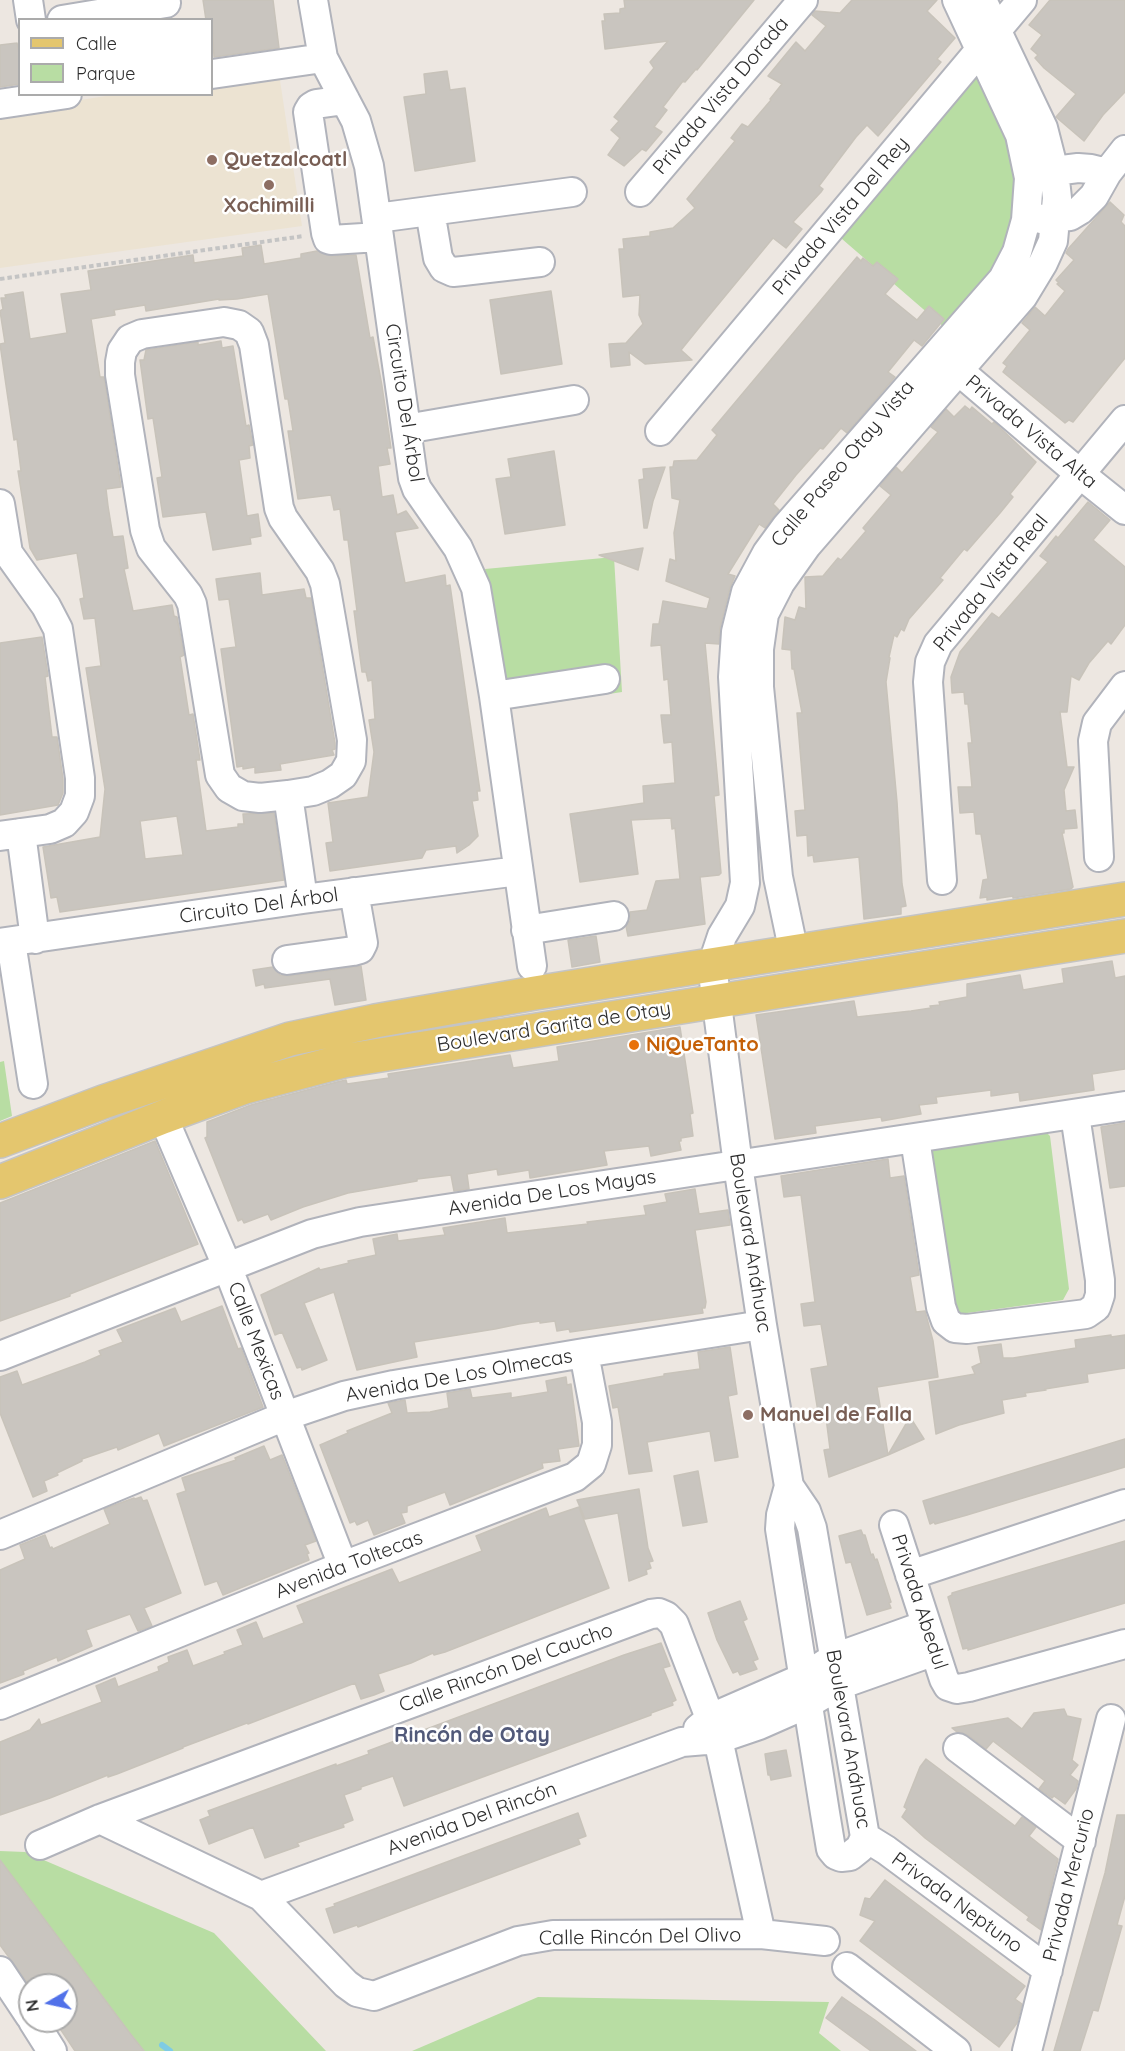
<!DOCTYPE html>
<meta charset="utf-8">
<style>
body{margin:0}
#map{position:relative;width:1125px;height:2051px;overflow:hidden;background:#ede7e1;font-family:Quicksand,sans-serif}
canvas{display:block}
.legend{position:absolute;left:18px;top:18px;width:195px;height:78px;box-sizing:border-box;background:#fff;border:2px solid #ababab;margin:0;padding:8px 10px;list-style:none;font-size:18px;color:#2d2d2d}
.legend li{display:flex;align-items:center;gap:12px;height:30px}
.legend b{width:30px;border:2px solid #ababab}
.north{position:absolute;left:18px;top:1973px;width:60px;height:60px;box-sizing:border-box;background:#fff;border:2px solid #ababab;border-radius:50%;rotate:261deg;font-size:16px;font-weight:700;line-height:24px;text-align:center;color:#2d2d2d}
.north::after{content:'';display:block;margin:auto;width:21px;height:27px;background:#5171e9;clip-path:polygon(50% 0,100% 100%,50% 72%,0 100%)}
</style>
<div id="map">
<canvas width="1125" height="2051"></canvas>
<ul class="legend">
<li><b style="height:8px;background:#e4c66e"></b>Calle</li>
<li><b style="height:16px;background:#b8dda3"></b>Parque</li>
</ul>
<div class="north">N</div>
</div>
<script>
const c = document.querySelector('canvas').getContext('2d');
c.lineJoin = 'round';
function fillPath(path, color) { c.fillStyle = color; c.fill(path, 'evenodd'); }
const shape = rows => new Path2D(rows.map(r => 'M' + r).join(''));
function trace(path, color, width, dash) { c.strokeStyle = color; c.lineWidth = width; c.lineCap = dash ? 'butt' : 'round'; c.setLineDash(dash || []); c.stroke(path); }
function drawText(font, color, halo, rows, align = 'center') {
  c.font = font + ' Quicksand,sans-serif'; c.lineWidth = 5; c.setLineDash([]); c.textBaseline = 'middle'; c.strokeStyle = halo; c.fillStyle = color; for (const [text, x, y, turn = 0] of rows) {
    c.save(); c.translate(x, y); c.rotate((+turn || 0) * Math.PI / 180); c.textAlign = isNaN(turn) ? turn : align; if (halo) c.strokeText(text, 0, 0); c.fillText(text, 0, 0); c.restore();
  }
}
fillPath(shape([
 [278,67,302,226,0,268,0,113,112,95,212,94,212,78]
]), '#ece3d2');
fillPath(shape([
 [980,50,1001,94,1026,220,952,334,827,226],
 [614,557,622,692,511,709,485,569],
 [4,1061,12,1116,0,1121,0,1062],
 [1043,1129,1050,1136,1069,1289,1063,1300,960,1314,950,1304,928,1154,935,1146],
 [0,1851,25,1852,214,1933,326,2051,143,2051,0,1860],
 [538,1997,829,2002,819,2033,841,2051,412,2051]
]), '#b8dda3');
trace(shape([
 [162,2045,170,2051]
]), '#7ecbe4', 6);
const building = shape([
 [203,0,273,0,279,48,214,57,212,20,206,20,203,0],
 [624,0,754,0,697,70,696,69,685,82,683,81,663,107,667,110,654,127,662,132,646,151,642,149,624,166,608,155,620,138,611,130,619,121,614,117,654,68,650,62,668,41,605,49,602,21,605,21,604,14,620,13,620,9,625,8,624,0],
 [852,0,937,0,927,11,955,38,937,59,941,62,878,136,867,125,856,137,819,186,823,189,821,192,793,222,802,229,786,248,773,238,702,324,681,350,692,360,645,364,629,352,630,365,611,367,609,344,626,343,643,324,639,315,640,295,623,297,619,249,624,249,623,239,650,236,650,232,673,228,695,208,687,199,735,141,731,138,742,124,748,127,771,100,770,99,782,84,768,76,796,42,805,51,826,26,812,15,815,11,840,13,852,0],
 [1050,0,1125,0,1125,92,1103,115,1084,141,1056,117,1076,94,1044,68,1035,58,1038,55,1031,49,1042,35,1029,25,1050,0],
 [17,43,20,58,20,84,0,87,0,45,17,43],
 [447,71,450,90,465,88,475,161,415,171,404,97,426,94,424,74,447,71],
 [1110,202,1124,215,1121,222,1125,226,1125,358,1073,422,1069,420,1065,423,1003,372,1007,366,1003,363,1030,330,1022,323,1035,307,1045,316,1065,291,1057,284,1059,283,1056,280,1074,260,1066,253,1068,249,1110,202],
 [261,245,264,264,301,258,301,254,317,251,332,256,356,255,370,338,373,337,382,386,391,448,387,448,390,464,378,466,382,497,393,495,397,515,406,511,418,528,395,532,405,583,445,575,446,586,450,585,480,791,477,791,478,800,472,801,478,836,469,845,457,853,456,846,426,850,422,858,330,871,326,843,333,842,328,803,368,797,374,752,369,720,375,719,372,680,368,681,366,672,362,672,354,611,357,611,352,572,348,540,344,540,340,509,334,510,331,495,298,499,288,431,293,431,288,399,285,399,268,294,237,299,219,300,219,299,146,311,145,305,114,310,115,315,91,319,100,377,104,377,121,487,106,489,108,506,113,537,123,536,128,568,124,569,133,611,172,605,174,616,177,617,184,655,180,657,189,715,193,714,200,760,196,760,206,831,238,827,238,824,244,824,243,814,274,813,284,880,60,912,57,897,51,898,43,847,100,837,105,789,86,668,101,666,95,618,84,619,80,599,84,598,77,553,37,560,30,548,18,471,21,471,17,439,14,440,0,344,5,343,0,311,3,309,1,298,6,298,5,295,23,292,30,339,67,333,61,294,91,290,88,271,193,255,194,263,243,256,242,248,261,245],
 [177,816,183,855,145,859,140,821,177,816],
 [857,257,861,261,863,258,873,266,877,262,898,279,885,294,917,320,929,306,944,319,922,346,914,340,888,372,895,377,847,433,841,428,823,449,820,448,796,475,773,504,779,510,765,528,759,524,728,574,735,576,730,588,720,628,719,644,705,643,719,795,714,796,721,873,719,875,700,877,705,924,628,936,626,926,630,921,630,912,647,910,656,881,680,879,675,828,672,829,671,818,631,820,638,874,580,882,570,814,644,803,643,786,675,783,672,742,664,743,661,715,671,715,668,679,664,680,661,645,651,646,653,624,659,624,663,601,707,609,710,598,666,581,670,559,676,561,674,533,680,500,672,498,670,467,673,467,674,461,697,460,717,435,712,430,857,257],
 [551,291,562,364,501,374,490,300,551,291],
 [221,341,222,348,233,346,246,426,249,425,253,445,249,446,250,458,239,460,247,516,258,514,261,536,250,538,251,544,213,550,206,512,163,517,157,478,162,477,153,418,148,419,140,360,144,360,146,350,198,342,198,345,221,341],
 [965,406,970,410,972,407,992,424,994,422,1036,462,1010,494,1013,497,1000,513,967,551,964,549,940,578,943,580,909,619,904,631,901,629,897,637,894,635,889,657,890,658,886,682,897,802,902,884,906,906,901,907,901,914,864,919,859,857,814,862,813,855,808,856,807,835,797,836,795,811,805,810,797,713,802,713,794,669,792,669,791,650,782,649,785,617,795,620,799,607,806,609,805,577,823,576,838,558,841,560,866,531,863,528,891,495,880,486,896,467,902,473,938,432,931,427,946,409,954,417,965,406],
 [554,451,565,525,505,534,496,479,511,477,508,459,554,451],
 [665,467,653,501,647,528,644,528,639,480,644,479,643,469,665,467],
 [1088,502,1110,520,1093,540,1125,567,1125,625,1111,644,1108,641,1089,663,1079,680,1071,676,1067,712,1060,712,1067,767,1074,767,1064,790,1066,811,1075,810,1077,828,1064,829,1064,833,1062,833,1073,887,1071,889,1013,898,1013,896,987,900,987,897,980,898,983,880,988,879,981,834,976,834,974,812,960,813,958,787,972,787,968,743,972,743,968,704,965,704,964,692,952,693,951,677,960,652,992,613,999,618,1048,562,1040,556,1056,536,1058,538,1088,502],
 [643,548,638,570,599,555,643,548],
 [260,573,262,595,304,589,306,598,311,598,335,743,335,749,332,750,334,755,280,764,281,770,255,773,255,767,243,769,243,766,237,767,221,649,236,647,229,599,219,600,216,579,260,573],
 [42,637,48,676,45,677,52,737,57,737,63,779,63,793,58,805,0,815,0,643,42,637],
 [596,936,600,962,572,967,568,940,596,936],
 [1112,961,1115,978,1125,976,1125,1069,1092,1074,1094,1090,1020,1101,1019,1092,991,1096,991,1090,936,1097,937,1103,919,1105,921,1114,882,1121,881,1117,815,1126,816,1133,775,1139,756,1015,854,1001,857,1017,911,1011,931,1008,930,1006,940,1005,939,1002,967,997,967,984,1020,975,1023,990,1064,983,1062,969,1112,961],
 [361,966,366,1000,335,1005,330,979,265,988,264,984,256,986,253,970,273,967,280,975,289,976,361,966],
 [680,1027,693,1113,690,1114,693,1136,681,1138,681,1141,679,1141,681,1150,651,1156,649,1146,604,1151,607,1165,530,1178,529,1170,498,1175,497,1169,467,1174,469,1189,454,1191,451,1175,417,1179,417,1181,348,1193,303,1207,271,1220,268,1214,244,1223,242,1219,238,1221,205,1138,207,1137,207,1122,251,1105,337,1082,346,1080,347,1084,389,1078,388,1074,510,1055,513,1068,559,1061,557,1047,680,1027],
 [1125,1123,1125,1186,1110,1188,1101,1127,1125,1123],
 [155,1141,198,1244,70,1294,70,1296,0,1321,0,1203,155,1141],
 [888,1159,890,1178,904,1176,919,1275,910,1277,916,1312,925,1311,933,1341,938,1377,877,1387,888,1455,829,1477,824,1450,830,1449,825,1410,818,1412,811,1369,828,1366,821,1324,804,1326,801,1304,815,1302,801,1195,784,1197,781,1176,888,1159],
 [695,1189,699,1214,728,1210,730,1225,695,1230,706,1302,705,1308,702,1308,703,1313,570,1332,569,1329,557,1331,555,1321,540,1323,540,1321,519,1324,495,1329,414,1342,417,1357,357,1370,334,1292,304,1303,327,1360,302,1370,301,1367,297,1368,282,1332,275,1335,261,1295,319,1268,320,1270,349,1263,348,1261,376,1255,373,1239,397,1234,398,1241,445,1235,443,1228,505,1218,507,1233,588,1224,587,1222,646,1215,644,1206,667,1202,665,1194,695,1189],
 [222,1306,238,1349,241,1348,263,1407,164,1446,159,1433,118,1450,117,1447,82,1459,82,1461,57,1473,58,1475,44,1481,47,1491,33,1497,0,1413,0,1377,17,1371,22,1385,85,1362,101,1355,99,1351,123,1342,117,1330,175,1308,181,1322,222,1306],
 [1111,1335,1111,1337,1125,1335,1125,1368,1087,1374,1088,1382,1045,1389,1046,1390,1025,1393,1026,1396,1002,1400,1004,1413,959,1425,936,1434,929,1382,975,1374,972,1367,981,1363,978,1347,1001,1344,1003,1358,1013,1358,1076,1348,1075,1340,1111,1335],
 [730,1347,737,1394,728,1396,738,1457,715,1461,710,1431,647,1442,652,1471,629,1474,618,1407,613,1408,609,1386,664,1376,664,1374,700,1369,698,1352,730,1347],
 [566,1377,567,1385,571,1384,579,1446,558,1449,560,1461,542,1463,543,1468,450,1505,445,1492,407,1506,407,1512,401,1513,405,1523,374,1535,368,1520,357,1525,355,1521,350,1523,320,1445,348,1433,347,1431,392,1413,388,1403,405,1400,407,1413,430,1412,449,1408,447,1393,470,1389,472,1398,511,1393,511,1398,548,1392,546,1381,566,1377],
 [910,1417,924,1439,888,1455,910,1417],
 [1125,1439,1125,1467,967,1515,935,1524,934,1522,930,1524,923,1501,1125,1439],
 [264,1446,270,1460,282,1455,316,1541,305,1545,309,1553,307,1554,309,1560,223,1595,217,1581,205,1585,177,1494,186,1491,182,1478,236,1460,235,1458,264,1446],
 [698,1471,707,1522,683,1526,674,1476,698,1471],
 [639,1489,648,1548,653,1561,649,1562,651,1568,646,1570,647,1574,629,1581,618,1513,585,1519,577,1500,639,1489],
 [141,1497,143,1501,147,1500,181,1593,144,1608,152,1626,138,1631,130,1614,86,1630,92,1646,58,1661,57,1657,23,1671,24,1674,0,1683,0,1570,25,1559,20,1545,45,1535,50,1548,52,1547,53,1549,110,1524,104,1509,134,1498,135,1499,141,1497],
 [579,1507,609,1588,445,1652,434,1655,433,1653,411,1663,378,1674,384,1691,374,1695,361,1699,355,1683,248,1724,247,1723,183,1747,183,1748,117,1774,108,1777,108,1775,50,1798,0,1815,0,1742,30,1730,39,1719,41,1725,102,1702,96,1686,115,1678,118,1687,159,1671,158,1667,169,1662,168,1657,187,1650,193,1666,225,1654,224,1652,243,1645,237,1630,256,1622,263,1639,304,1623,297,1606,392,1569,399,1583,482,1551,476,1536,546,1508,549,1517,579,1507],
 [861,1530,863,1535,865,1535,871,1555,873,1554,875,1560,877,1559,891,1602,889,1603,891,1608,867,1615,851,1562,846,1563,839,1536,861,1530],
 [1125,1541,1125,1603,968,1650,968,1648,963,1649,948,1597,952,1595,952,1593,1125,1541],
 [740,1601,747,1619,743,1621,758,1659,753,1661,757,1669,740,1675,738,1671,733,1673,717,1640,708,1613,740,1601],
 [661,1643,670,1666,663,1668,676,1700,672,1702,673,1705,651,1713,651,1715,404,1806,393,1776,361,1787,361,1789,344,1795,353,1820,343,1824,344,1827,297,1843,299,1846,265,1858,253,1827,209,1844,200,1820,210,1816,208,1811,336,1764,336,1766,369,1754,368,1751,624,1655,661,1643],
 [1064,1709,1067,1716,1081,1719,1072,1760,1078,1765,1070,1775,1078,1781,1076,1789,1065,1804,1054,1796,1052,1798,1039,1789,1045,1781,993,1741,986,1749,968,1735,957,1732,952,1728,1008,1718,1022,1729,1034,1713,1064,1709],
 [786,1750,791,1776,771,1780,770,1775,768,1775,765,1754,786,1750],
 [926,1759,1015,1826,1022,1817,1036,1827,1029,1836,1058,1859,1041,1930,1027,1920,1029,1917,925,1838,902,1817,907,1809,904,1807,920,1767,926,1759],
 [578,1813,586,1836,578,1839,580,1844,358,1927,357,1925,334,1933,326,1909,335,1906,334,1904,578,1813],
 [1117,1815,1125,1815,1125,1896,1117,1925,1122,1926,1098,2011,1093,2010,1080,2051,1054,2051,1105,1873,1117,1815],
 [0,1860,129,2032,144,2051,75,2051,55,2021,66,2021,66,1985,29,1985,0,1945,0,1860],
 [885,1880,1025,1986,1015,1999,1022,2004,1017,2023,999,2047,860,1941,875,1921,860,1915,865,1898,870,1899,885,1880],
 [842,1997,875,2020,916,2051,871,2051,826,2018,842,1997]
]);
fillPath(building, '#c9c5bf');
trace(building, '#c8c3ba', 1.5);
const minor = shape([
 [28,0,31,20],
 [313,0,323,58,356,121,369,166,413,478,417,489,458,548,476,588,494,696,532,966],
 [62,20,166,3],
 [212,74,323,58],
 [345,100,316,104,311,107,308,112,326,233,328,239,331,240,379,237],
 [0,104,67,94],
 [1035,176,1054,171,1078,168,1091,169,1107,173],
 [640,192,803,0],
 [430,211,438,258,444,268,453,272,463,271,540,262],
 [377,218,572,192],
 [1040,219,1070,216,1080,210,1094,196,1107,173,1125,150],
 [224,322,239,325,249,332,254,345,279,508,283,518,320,571,325,584,352,740,351,761,343,775,330,784,313,791,288,795,260,798,243,796,229,788,220,775,192,604,188,595,151,548,145,530,120,375,120,362,122,351,130,339,142,334,224,322],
 [945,359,1080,474,1125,510],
 [406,429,574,400],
 [660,431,1022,0],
 [0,504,8,553,46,606,58,629,80,778,80,796,74,812,64,823,50,829,0,836],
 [494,696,605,679],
 [288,795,303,899],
 [21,833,35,939],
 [1099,857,1093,741,1097,723,1125,686],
 [942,880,928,682,930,662,938,644,1125,420],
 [526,930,614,916],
 [11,942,33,1084],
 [0,943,303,899,518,871],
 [794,953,778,877,759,687,759,649,764,614,780,583,807,545,1023,296,1043,263,1053,241,1057,198,1054,171,1043,128,982,0],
 [287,960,353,951,360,949,363,943,354,892],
 [163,1117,227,1266,343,1566],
 [915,1139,941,1307,946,1321,955,1328,967,1329,1086,1314,1096,1307,1100,1295,1100,1280,1075,1115],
 [0,1356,312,1234,360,1222,1125,1106],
 [789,1486,781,1515,780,1529,825,1813,831,1849,836,1855,841,1857,850,1856,860,1848,865,1837,812,1528,806,1511,789,1486,762,1325,738,1165,712,966,722,936,740,906,745,883,733,677,736,632,746,592,767,553,786,527,1003,279,1017,252,1026,220,1029,178,1020,135,957,0],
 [894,1525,944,1679,948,1686,957,1689,969,1687,1125,1644],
 [0,1535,285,1416,344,1396,394,1385,584,1353,762,1325],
 [910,1575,1125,1504],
 [0,1705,343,1566,575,1477,591,1464,597,1445,597,1422,584,1353],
 [698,1729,711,1718,805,1677,834,1658,926,1625],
 [958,1748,1081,1841],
 [100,1819,261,1896,346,1984,357,1992,374,1996,518,1941,553,1935,761,1934,825,1941],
 [865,1837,886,1850,1048,1970],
 [40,1845,100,1819,651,1614,659,1613,666,1616,674,1624,718,1739,761,1934],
 [261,1896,682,1742,718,1739,759,1725,809,1703,839,1685,935,1651],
 [847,1967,956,2051],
 [0,1971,30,2016],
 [33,2021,52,2051],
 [1027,2051,1111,1719]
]);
const major = shape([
 [0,1141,103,1102,290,1039,375,1021,535,993,1125,899],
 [0,1182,163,1117,245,1087,343,1061,1125,936]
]);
trace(minor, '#b1b3bb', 32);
trace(major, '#c4c4c4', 36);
trace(shape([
 [0,279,304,236]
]), '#c4c4c4', 4, [4.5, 3]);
trace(minor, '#fff', 28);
trace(major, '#e4c66e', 33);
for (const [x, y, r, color] of [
 [212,160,6,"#8d6e63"],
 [269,185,6,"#8d6e63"],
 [634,1045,6,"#e8710a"],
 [748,1415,6,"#8d6e63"]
]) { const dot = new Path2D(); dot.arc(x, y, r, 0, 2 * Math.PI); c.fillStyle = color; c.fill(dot); trace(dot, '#fff', 2); }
drawText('20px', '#2d2d2d', '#fff', [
 ["Privada Vista Dorada",721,96,-50],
 ["Privada Vista Del Rey",841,216,-50],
 ["Circuito Del Árbol",404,403,81],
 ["Privada Vista Alta",1031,432,40],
 ["Calle Paseo Otay Vista",843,464,-50],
 ["Privada Vista Real",991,583,-51],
 ["Circuito Del Árbol",259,906,-8],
 ["Boulevard Garita de Otay",554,1027,-9],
 ["Avenida De Los Mayas",552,1193,-9],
 ["Boulevard Anáhuac",750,1243,81],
 ["Calle Mexicas",256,1341,69],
 ["Avenida De Los Olmecas",459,1376,-10],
 ["Avenida Toltecas",349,1565,-21],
 ["Privada Abedul",919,1602,72],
 ["Calle Rincón Del Caucho",506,1668,-20],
 ["Boulevard Anáhuac",848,1739,80],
 ["Avenida Del Rincón",472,1819,-20],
 ["Privada Mercurio",1069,1885,-76],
 ["Privada Neptuno",957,1903,36],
 ["Calle Rincón Del Olivo",640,1937,-1]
]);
drawText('bold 20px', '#785e54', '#fff', [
 ["Quetzalcoatl",224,160],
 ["Xochimilli",269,206,"center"],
 ["Manuel de Falla",760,1415]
], 'left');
drawText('bold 20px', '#c56008', '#fff', [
 ["NiQueTanto",646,1045]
], 'left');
drawText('bold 21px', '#515979', '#fff', [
 ["Rincón de Otay",472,1736]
]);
</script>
